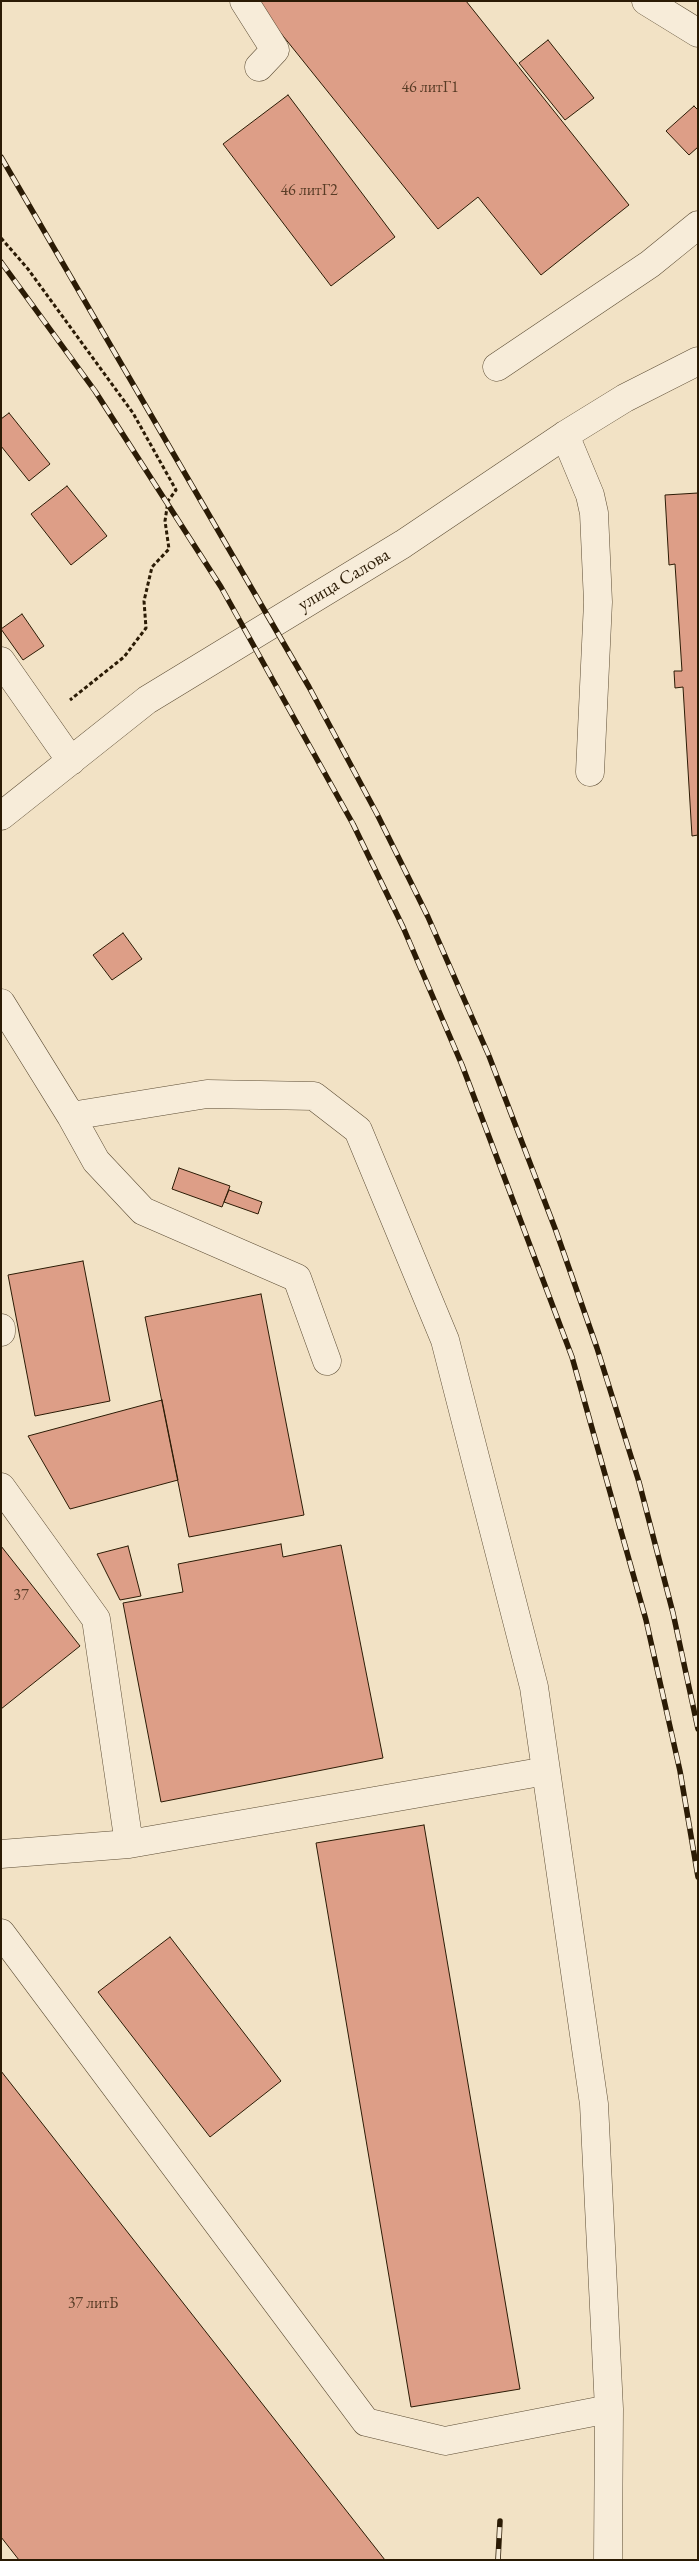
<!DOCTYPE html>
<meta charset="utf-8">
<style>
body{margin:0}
#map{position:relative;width:699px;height:2561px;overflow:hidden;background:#f2e2c5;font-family:"EB Garamond",serif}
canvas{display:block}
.frame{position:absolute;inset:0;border:2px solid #2b1b05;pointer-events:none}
</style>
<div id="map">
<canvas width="699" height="2561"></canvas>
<div class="frame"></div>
</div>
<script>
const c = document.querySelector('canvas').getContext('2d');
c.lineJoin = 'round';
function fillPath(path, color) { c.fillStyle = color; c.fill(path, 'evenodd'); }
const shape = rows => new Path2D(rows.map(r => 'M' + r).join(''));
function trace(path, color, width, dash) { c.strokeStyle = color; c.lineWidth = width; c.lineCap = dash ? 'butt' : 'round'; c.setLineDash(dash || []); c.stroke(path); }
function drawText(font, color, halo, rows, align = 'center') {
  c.font = font + ' "EB Garamond",serif'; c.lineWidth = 4; c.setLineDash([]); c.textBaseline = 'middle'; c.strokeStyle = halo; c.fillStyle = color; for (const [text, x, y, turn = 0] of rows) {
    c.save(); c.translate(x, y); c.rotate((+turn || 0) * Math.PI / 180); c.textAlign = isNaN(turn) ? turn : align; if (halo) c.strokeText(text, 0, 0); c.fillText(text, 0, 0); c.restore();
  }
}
const building = shape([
 [255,1,466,1,629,205,541,275,478,197,438,229,255,1],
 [548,40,594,98,565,120,519,63,548,40],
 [288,95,395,237,331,286,223,144,288,95],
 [694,106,698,110,698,147,689,155,666,131,694,106],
 [9,413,50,464,29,481,1,446,1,419,9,413],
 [67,486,107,536,71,565,31,514,67,486],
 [698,493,698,835,692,836,683,687,675,688,674,671,682,671,675,564,669,565,665,495,698,493],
 [22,614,44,646,23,660,1,629,22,614],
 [123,933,142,959,112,980,93,955,123,933],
 [179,1168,230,1186,222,1207,172,1189,179,1168],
 [229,1190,262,1202,258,1214,224,1202,229,1190],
 [83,1261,110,1401,35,1416,8,1275,83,1261],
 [261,1294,304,1515,189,1537,145,1317,261,1294],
 [162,1400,178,1480,70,1509,28,1436,162,1400],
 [281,1544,283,1557,341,1545,383,1758,161,1802,123,1603,183,1592,178,1564,281,1544],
 [1,1546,80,1646,1,1709,1,1546],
 [128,1546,141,1596,120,1600,97,1554,128,1546],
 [424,1825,520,2389,411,2407,316,1843,424,1825],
 [170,1937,281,2081,210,2137,98,1992,170,1937],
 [1,2071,385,2560,19,2560,1,2537,1,2071]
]);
fillPath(building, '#dd9e87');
trace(building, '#2b1b05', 1);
const minor = shape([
 [244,1,275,50,259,67],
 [646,1,698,33],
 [497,367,650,264,698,225],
 [565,435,590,495,594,513,598,602,590,772],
 [1,661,71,761],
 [1,816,147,700,403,544,565,435,625,398,698,361],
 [1,1003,71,1116,207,1094,314,1096,358,1130,445,1340,534,1687,594,2104,609,2409,608,2560],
 [71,1116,96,1161,143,1211,297,1278,327,1361],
 [1,1328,1,1332],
 [1,1487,96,1619,129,1844],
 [1,1854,129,1844,546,1771],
 [1,1933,366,2422,445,2441,609,2409]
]);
trace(minor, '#5d4d35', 29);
trace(shape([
 [1,238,28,269,133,413,176,490,168,501,165,521,169,549,152,567,144,601,146,628,124,657,70,700]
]), '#2b1b05', 3, [4, 2.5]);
trace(minor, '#f7ecd9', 28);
const rail = shape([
 [1,157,309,687,377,814,428,917,489,1056,556,1231,597,1348,639,1482,673,1613,698,1729],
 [1,262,95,391,221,587,353,824,403,927,462,1065,572,1357,646,1620,680,1771,698,1877],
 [498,2560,500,2521]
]);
trace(rail, '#2b1b05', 5.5);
trace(rail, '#f7ecd9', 4, [11]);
drawText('16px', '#583c26', null, [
 ["46 литГ1",430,88],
 ["46 литГ2",309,191],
 ["37",21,1596],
 ["37 литБ",93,2304]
]);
drawText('19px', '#2b1b05', '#f7ecd9', [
 ["улица Салова",344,580,-31]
]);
</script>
